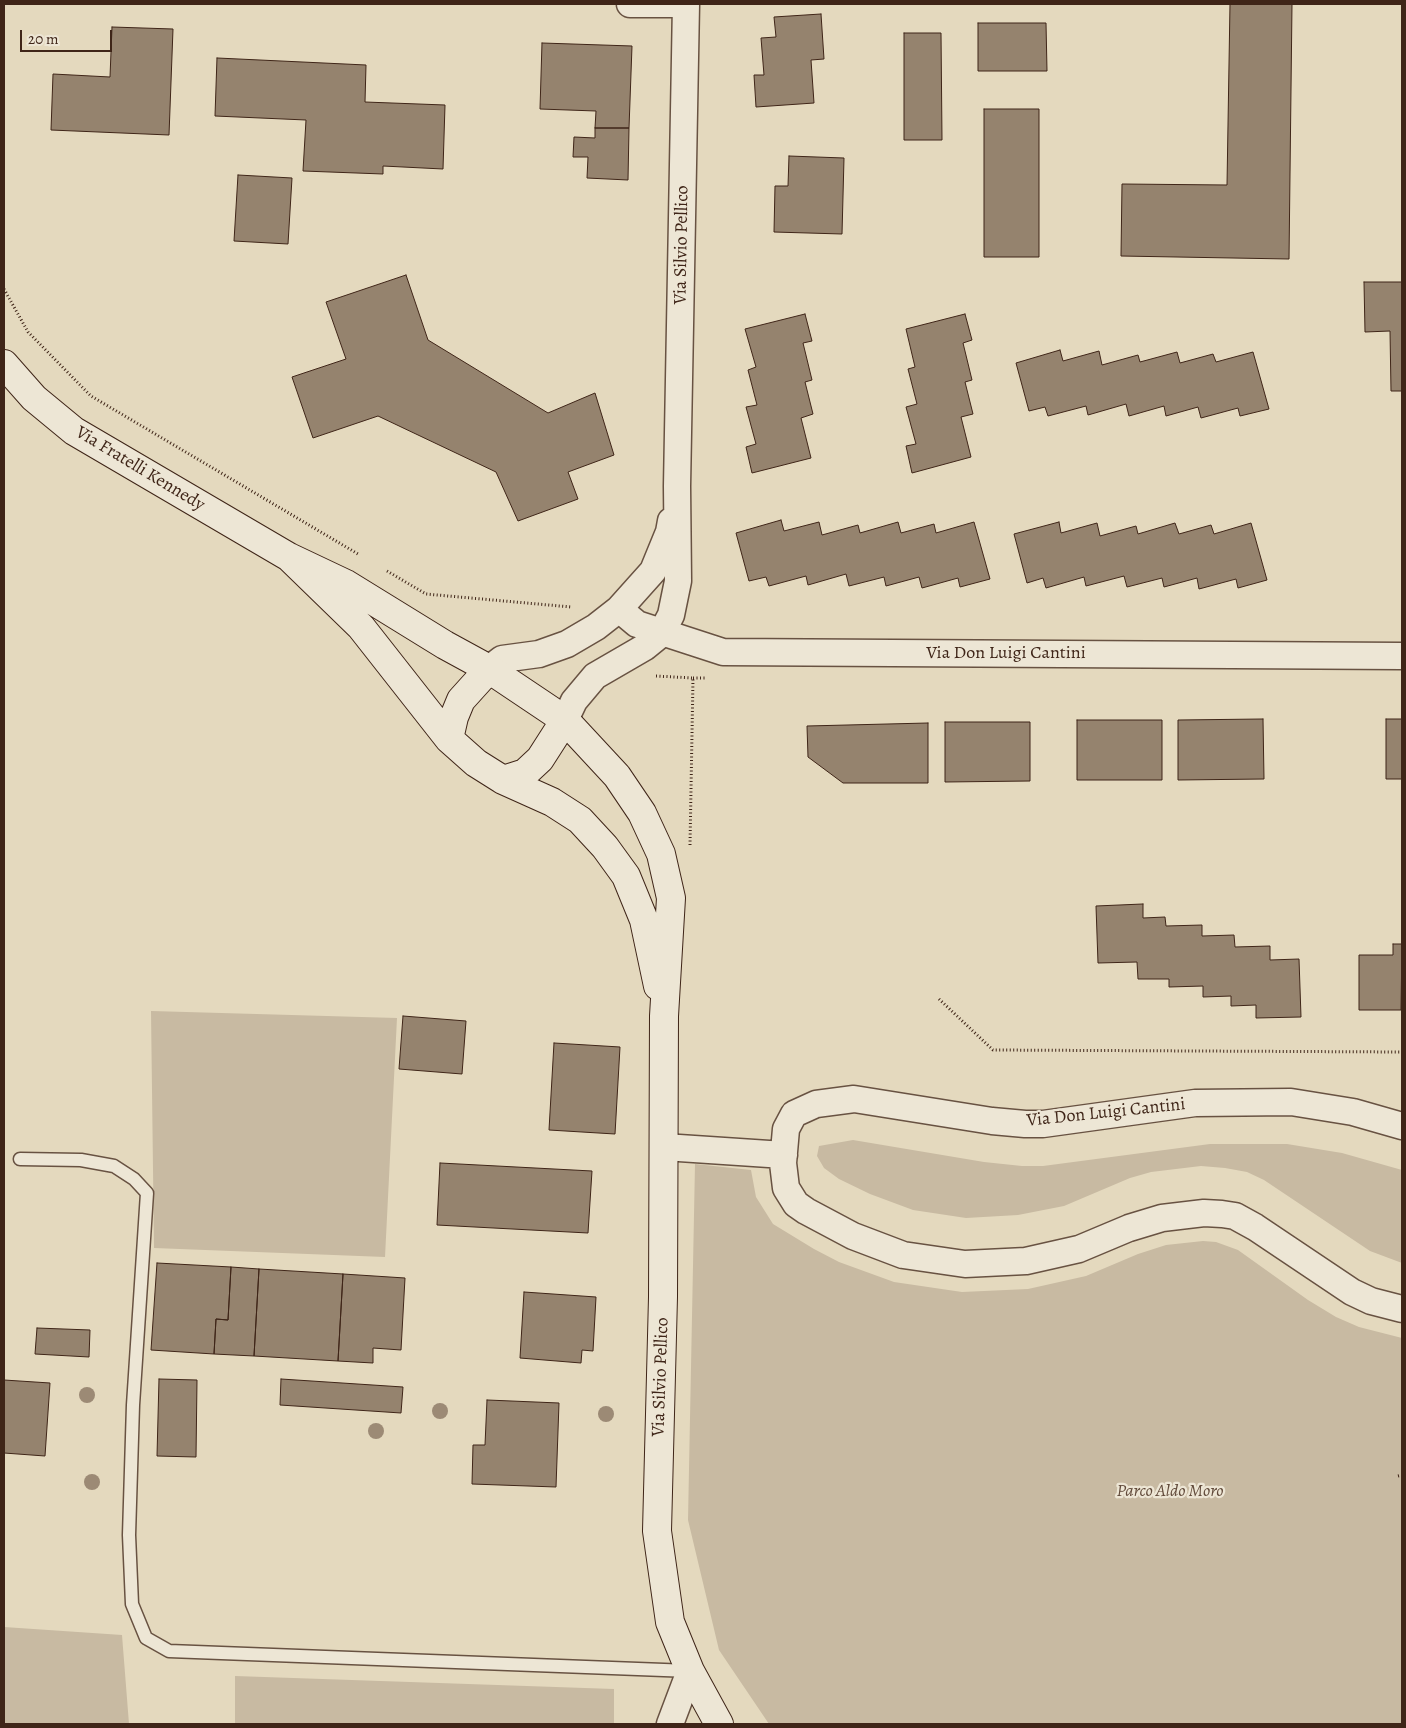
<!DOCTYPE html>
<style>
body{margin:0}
#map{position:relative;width:1406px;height:1728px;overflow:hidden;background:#e4d9be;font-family:Alegreya,serif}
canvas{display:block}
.frame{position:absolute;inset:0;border:5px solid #3f2518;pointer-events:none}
.scale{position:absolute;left:20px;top:30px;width:92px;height:22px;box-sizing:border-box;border:2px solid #3f2518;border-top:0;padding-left:6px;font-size:15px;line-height:18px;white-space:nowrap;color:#3f2518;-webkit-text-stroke:4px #ede6d5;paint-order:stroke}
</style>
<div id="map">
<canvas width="1406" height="1728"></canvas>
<div class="frame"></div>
<div class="scale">20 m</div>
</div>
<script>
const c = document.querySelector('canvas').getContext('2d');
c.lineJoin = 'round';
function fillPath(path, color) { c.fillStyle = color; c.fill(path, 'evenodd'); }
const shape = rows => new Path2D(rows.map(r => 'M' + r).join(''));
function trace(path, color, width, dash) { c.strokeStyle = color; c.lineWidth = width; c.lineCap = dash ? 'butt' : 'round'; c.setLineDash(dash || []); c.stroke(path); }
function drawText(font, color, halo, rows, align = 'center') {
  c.font = font + ' Alegreya,serif'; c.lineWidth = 4.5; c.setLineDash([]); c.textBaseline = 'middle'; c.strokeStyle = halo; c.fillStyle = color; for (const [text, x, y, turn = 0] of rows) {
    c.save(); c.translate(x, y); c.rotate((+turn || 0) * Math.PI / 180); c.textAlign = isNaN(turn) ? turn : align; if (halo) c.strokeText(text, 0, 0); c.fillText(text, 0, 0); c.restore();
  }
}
fillPath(shape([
 [151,1011,397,1018,385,1257,154,1248],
 [853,1140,984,1162,1022,1166,1043,1166,1210,1144,1287,1144,1342,1153,1402,1170,1402,1263,1370,1251,1264,1180,1247,1172,1225,1168,1201,1166,1151,1172,1130,1178,1064,1206,1018,1215,966,1218,913,1210,870,1194,839,1179,824,1168,817,1156,819,1146],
 [695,1164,751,1170,756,1197,773,1224,814,1249,839,1262,894,1282,962,1292,1028,1289,1086,1276,1138,1254,1166,1245,1203,1241,1216,1242,1238,1250,1308,1300,1336,1317,1359,1327,1402,1338,1402,1724,769,1724,719,1650,688,1520],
 [4,1627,122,1635,129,1724,4,1724],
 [235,1676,614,1689,614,1724,235,1724]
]), '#c8baa2');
const building = shape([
 [1230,4,1292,4,1289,259,1121,256,1122,184,1227,185,1230,4],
 [821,14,824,59,811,60,814,103,756,107,754,75,764,75,761,38,776,37,774,17,821,14],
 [978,23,1046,23,1047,71,978,71,978,23],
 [112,27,173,29,169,135,51,130,53,74,110,77,112,27],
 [904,33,941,33,942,140,904,140,904,33],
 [542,43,632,46,629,128,595,128,596,111,540,109,542,43],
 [217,58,366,65,365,102,445,105,443,169,383,166,383,174,303,171,306,120,215,116,217,58],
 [984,109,1039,109,1039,257,984,257,984,109],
 [595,128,629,128,628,180,587,178,588,157,573,157,574,137,595,138,595,128],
 [789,156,844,158,842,234,774,232,775,186,788,186,789,156],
 [238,175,292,178,288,244,234,241,238,175],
 [406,275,428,340,548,413,595,393,614,455,568,472,578,499,518,521,496,472,378,416,313,438,292,377,346,359,326,302,406,275],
 [1364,282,1402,282,1402,391,1391,391,1390,331,1365,332,1364,282],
 [805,314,812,341,803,343,812,380,805,382,813,414,801,418,811,458,752,473,746,447,756,444,746,407,757,405,748,370,756,367,745,329,805,314],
 [965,314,972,340,963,343,972,380,965,382,973,414,961,417,971,457,912,473,906,446,916,444,906,407,917,404,908,369,915,367,906,329,965,314],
 [1060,350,1063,361,1099,351,1102,365,1138,355,1140,362,1177,352,1180,363,1213,354,1216,362,1253,352,1269,409,1240,416,1238,408,1201,418,1198,407,1166,416,1164,406,1129,416,1126,404,1088,415,1086,406,1048,416,1045,407,1029,411,1016,363,1060,350],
 [781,520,784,531,819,522,822,535,858,525,860,533,898,522,901,533,934,524,936,533,974,522,990,579,960,587,958,578,922,588,919,577,886,586,884,577,849,586,846,574,808,585,806,576,769,586,766,577,749,581,736,533,781,520],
 [1059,522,1061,533,1097,523,1100,536,1136,526,1138,534,1175,523,1179,534,1211,525,1214,534,1251,523,1267,580,1238,588,1236,579,1199,589,1197,578,1164,587,1162,578,1127,587,1124,576,1086,586,1084,577,1046,588,1043,578,1027,583,1014,534,1059,522],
 [1263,719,1264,779,1178,780,1178,720,1263,719],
 [1386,719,1402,719,1402,779,1386,779,1386,719],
 [1077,720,1162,720,1162,780,1077,780,1077,720],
 [945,722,1030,722,1030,781,945,782,945,722],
 [928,723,928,783,843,783,808,757,807,726,928,723],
 [1143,904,1143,918,1165,917,1166,926,1202,925,1202,936,1234,935,1235,947,1270,946,1270,960,1299,959,1301,1017,1256,1018,1256,1005,1231,1006,1231,996,1203,997,1203,986,1169,987,1169,979,1138,979,1137,962,1098,963,1096,906,1143,904],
 [1393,944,1402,944,1401,1010,1359,1010,1359,955,1393,955,1393,944],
 [403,1016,466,1021,462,1074,399,1069,403,1016],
 [554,1043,620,1047,615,1134,549,1130,554,1043],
 [440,1163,592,1171,588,1233,437,1225,440,1163],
 [157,1263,231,1267,228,1320,216,1319,214,1354,151,1350,157,1263],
 [231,1267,259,1269,254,1356,214,1354,216,1319,228,1320,231,1267],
 [259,1269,343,1274,338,1361,254,1356,259,1269],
 [343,1274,405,1278,401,1350,373,1348,373,1363,338,1361,343,1274],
 [524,1292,596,1297,593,1351,582,1350,581,1363,520,1358,524,1292],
 [37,1328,90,1330,89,1357,35,1354,37,1328],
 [159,1379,197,1380,196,1457,157,1456,159,1379],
 [281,1379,403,1387,401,1413,280,1405,281,1379],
 [4,1380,50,1383,45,1456,4,1453,4,1380],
 [487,1400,559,1403,556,1487,472,1484,473,1445,485,1445,487,1400]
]);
fillPath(building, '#95836e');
trace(building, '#3f2518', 1);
const lane = shape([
 [20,1159,81,1160,114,1166,134,1179,147,1193,133,1405,129,1535,132,1604,146,1638,169,1651,690,1671]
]);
const street = shape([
 [630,4,686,4],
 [619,609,637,624,723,652,1402,656],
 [489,669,502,659,539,654,567,644,596,627,619,609,653,571,669,532,671,521],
 [565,720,574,701,595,676,645,647,661,634,671,615,678,581,677,486,686,4],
 [1402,1126,1353,1112,1291,1102,1195,1103,1043,1124,1025,1124,992,1121,854,1099,816,1104,794,1114,786,1129,783,1163,786,1188,796,1204,806,1211,853,1236,903,1255,965,1264,1026,1261,1079,1249,1129,1228,1162,1218,1204,1213,1222,1214,1235,1216,1255,1227,1352,1292,1371,1301,1402,1309],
 [664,1147,784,1155],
 [670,1724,690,1671]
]);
const secondary = shape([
 [4,364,34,398,74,431,289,557,346,584,445,645,489,669],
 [289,557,361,627,449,739,476,763,503,780,552,802,580,820,605,847,626,876,644,920,658,986],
 [449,739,454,717,461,700,489,669,565,720,617,776,642,813,661,854,671,898,664,1016,663,1297,657,1531,670,1622,690,1671,719,1724],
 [503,780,525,773,540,759,565,720]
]);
trace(lane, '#685242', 15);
trace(street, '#685242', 29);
trace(secondary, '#3f2518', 30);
trace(shape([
 [4,289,28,332,91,396,358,554],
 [387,571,426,594,571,607],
 [656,676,693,678,690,845],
 [693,678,705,678],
 [939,999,993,1050,1402,1052],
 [1398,1476,1402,1475]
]), '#3f2518', 3, [1, 2.5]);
trace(lane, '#ede6d5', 12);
trace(street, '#ede6d5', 26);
trace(secondary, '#ede6d5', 28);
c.fillStyle = '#9c8a75';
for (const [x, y] of [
 [87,1395],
 [440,1411],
 [606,1414],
 [376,1431],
 [92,1482]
]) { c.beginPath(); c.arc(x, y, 8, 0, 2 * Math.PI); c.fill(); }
drawText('18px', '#3f2518', '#ede6d5', [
 ["Via Silvio Pellico",682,245,-89],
 ["Via Fratelli Kennedy",140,469,31],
 ["Via Don Luigi Cantini",1006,654],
 ["Via Don Luigi Cantini",1106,1113,-6],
 ["Via Silvio Pellico",661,1377,-88]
]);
drawText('italic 18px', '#614a3a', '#ede6d5', [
 ["Parco Aldo Moro",1170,1492]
]);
</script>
